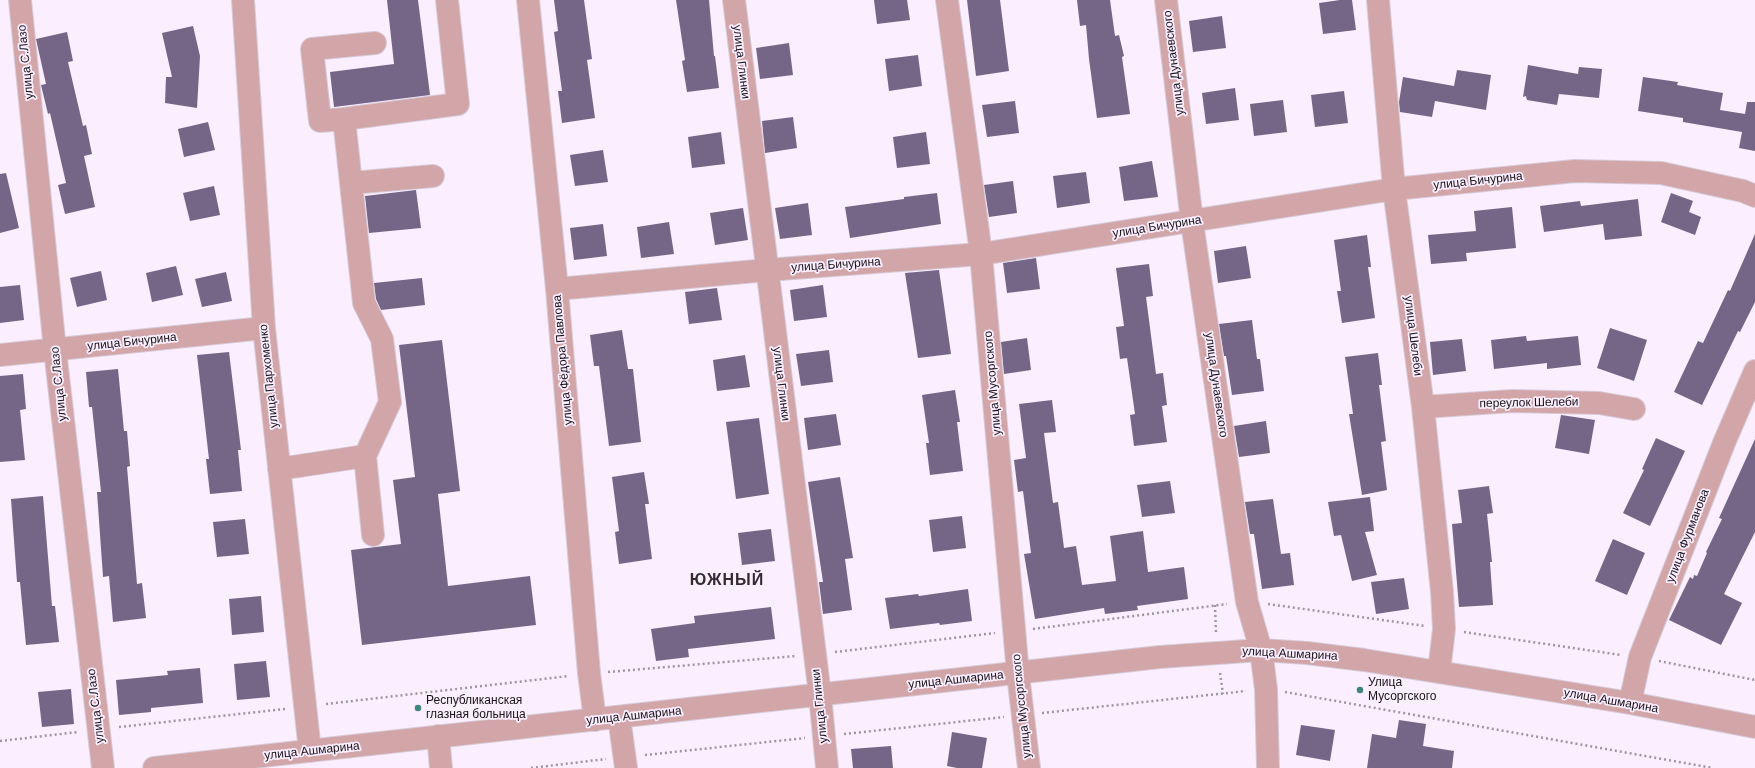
<!DOCTYPE html>
<meta charset="utf-8">
<style>
body{margin:0}
canvas{display:block;background:#fbeefe}
</style>
<canvas width="1755" height="768"></canvas>
<script>
const c = document.querySelector('canvas').getContext('2d');
c.lineJoin = 'round';
function fillPath(path, color) { c.fillStyle = color; c.fill(path, 'evenodd'); }
const shape = rows => new Path2D(rows.map(r => 'M' + r).join(''));
function trace(path, color, width, dash) { c.strokeStyle = color; c.lineWidth = width; c.lineCap = dash ? 'butt' : 'round'; c.setLineDash(dash || []); c.stroke(path); }
function drawText(font, color, halo, rows, align = 'center') {
  c.font = font + ' Arial,sans-serif'; c.lineWidth = 3.5; c.setLineDash([]); c.textBaseline = 'middle'; c.strokeStyle = halo; c.fillStyle = color; for (const [text, x, y, turn = 0] of rows) {
    c.save(); c.translate(x, y); c.rotate((+turn || 0) * Math.PI / 180); c.textAlign = isNaN(turn) ? turn : align; if (halo) c.strokeText(text, 0, 0); c.fillText(text, 0, 0); c.restore();
  }
}
fillPath(shape([
 [387,0,418,0,430,95,334,107,330,72,394,64],
 [554,0,584,0,592,59,587,60,595,118,562,123,558,91,562,91,554,32,558,31],
 [676,0,709,0,714,56,715,56,719,88,687,92,682,61,685,60],
 [874,0,907,0,910,20,877,24],
 [967,0,1000,0,1009,71,976,76],
 [1077,0,1110,0,1115,36,1119,35,1124,56,1122,57,1130,114,1097,118,1089,59,1086,25,1080,26],
 [1340,0,1352,0,1356,30,1323,34,1319,3],
 [1222,16,1226,48,1193,52,1189,21],
 [193,26,200,56,197,108,165,103,166,77,172,77,162,33],
 [67,32,73,61,68,62,83,126,86,125,92,154,84,156,95,207,65,214,58,185,66,183,50,113,48,114,41,85,46,84,36,39],
 [789,43,793,75,760,79,756,48],
 [918,55,922,86,889,91,885,59],
 [1528,65,1578,74,1579,67,1602,69,1599,98,1559,94,1557,105,1527,100,1526,96,1523,97],
 [1457,70,1491,75,1486,110,1435,101,1432,117,1400,112,1399,102,1403,77,1454,86],
 [1643,77,1678,82,1677,85,1723,93,1720,110,1745,114,1747,102,1755,102,1755,151,1739,148,1742,132,1683,122,1683,118,1638,111],
 [1235,88,1239,120,1206,124,1202,93],
 [1344,91,1348,123,1315,127,1311,95],
 [1283,100,1287,132,1254,136,1250,104],
 [1015,101,1019,133,987,137,982,105],
 [793,117,797,148,765,153,762,121],
 [208,122,215,150,184,157,178,129],
 [721,132,725,164,692,168,688,137],
 [926,132,930,164,897,168,893,137],
 [603,150,608,182,575,186,570,155],
 [1152,161,1158,197,1124,201,1119,167],
 [1086,172,1090,203,1057,208,1053,176],
 [6,173,19,228,0,233,0,174],
 [1013,181,1017,213,989,217,984,185],
 [214,186,220,215,190,221,183,193],
 [416,190,421,228,369,233,365,196],
 [937,193,941,224,850,238,845,207,904,199,904,197],
 [1671,193,1693,201,1689,212,1701,217,1695,235,1661,222],
 [1638,199,1642,236,1605,240,1603,224,1544,232,1540,206,1580,201,1581,206],
 [808,203,812,235,780,239,775,208],
 [1512,207,1516,248,1466,253,1467,261,1431,264,1428,235,1476,231,1474,211],
 [743,208,748,240,715,245,710,213],
 [669,222,674,254,641,258,637,227],
 [603,224,607,256,574,260,570,228],
 [1755,234,1755,302,1740,332,1738,331,1702,405,1674,392,1698,341,1703,343,1728,290,1730,291],
 [1367,235,1371,267,1368,267,1375,318,1342,323,1337,291,1341,291,1334,240],
 [1246,246,1251,278,1218,283,1214,251],
 [1036,258,1040,289,1007,293,1003,263],
 [1149,264,1153,296,1146,297,1156,374,1163,373,1167,405,1162,406,1167,442,1134,446,1130,415,1135,414,1127,358,1120,359,1116,327,1124,326,1116,268],
 [176,266,183,295,152,302,146,273],
 [939,270,951,354,918,358,905,273],
 [101,271,107,300,77,307,70,278],
 [226,272,232,301,202,307,195,279],
 [422,278,425,305,381,310,376,299,374,283],
 [20,285,24,320,0,323,0,287],
 [823,285,827,317,794,321,790,290],
 [717,288,722,320,689,324,685,292],
 [1252,320,1257,359,1260,359,1264,391,1232,395,1226,356,1224,356,1219,324],
 [1610,328,1647,340,1634,381,1597,368],
 [622,330,628,369,633,369,641,442,609,446,599,366,594,366,590,335],
 [1526,336,1527,341,1578,336,1581,365,1547,369,1547,363,1494,369,1491,340],
 [1027,338,1031,370,1004,374,1001,342],
 [1462,339,1466,371,1433,375,1430,342],
 [442,340,460,491,438,494,448,586,530,576,536,625,362,645,351,550,401,544,393,480,415,477,399,345],
 [829,350,833,382,801,386,796,354],
 [229,352,241,450,238,450,242,491,210,494,206,459,209,459,197,355],
 [1378,353,1382,385,1379,385,1386,441,1381,442,1387,490,1362,495,1349,414,1353,414,1345,357],
 [745,355,750,387,717,391,713,360],
 [118,369,124,431,127,431,130,466,127,467,137,584,142,583,146,618,113,622,109,576,103,577,97,492,101,492,92,407,89,407,86,372],
 [23,374,26,409,20,410,25,460,0,462,0,376],
 [955,390,960,422,957,422,963,471,930,475,926,443,929,443,922,395],
 [1052,400,1056,432,1044,433,1053,503,1058,502,1064,548,1076,546,1082,585,1116,581,1110,536,1143,531,1148,572,1184,567,1188,599,1137,606,1138,610,1105,614,1104,608,1035,619,1024,554,1031,553,1023,491,1018,492,1014,460,1026,458,1019,404],
 [836,414,841,445,808,450,804,418],
 [1561,415,1595,420,1589,454,1555,448],
 [759,418,769,494,736,499,726,422],
 [1266,421,1270,453,1239,457,1234,426],
 [1656,438,1685,451,1650,526,1623,513,1644,470,1642,469],
 [1755,439,1755,532,1724,594,1742,603,1721,645,1669,620,1690,577,1693,579,1694,575,1697,576,1707,553,1706,552,1722,519,1719,518],
 [644,472,649,504,645,504,652,559,619,564,615,532,619,531,612,477],
 [840,477,853,558,845,559,852,610,823,614,819,582,823,582,808,482],
 [1170,481,1175,513,1142,517,1137,485],
 [1489,486,1493,513,1487,514,1492,562,1490,562,1493,605,1459,607,1452,524,1462,523,1458,490],
 [43,496,52,606,55,606,59,642,26,645,20,582,17,582,11,499],
 [1370,497,1374,531,1365,532,1377,575,1352,581,1341,535,1334,536,1328,502],
 [1273,499,1281,554,1290,553,1294,585,1262,589,1254,534,1250,534,1245,502],
 [962,516,966,548,933,552,929,520],
 [245,519,249,554,217,557,213,522],
 [771,529,775,561,742,565,738,533],
 [1613,539,1645,553,1627,595,1595,581],
 [1404,578,1409,609,1376,614,1371,582],
 [968,589,972,621,940,625,939,623,890,629,885,598,918,594,919,596],
 [261,596,264,632,232,635,229,599],
 [771,607,775,639,688,649,689,657,656,661,651,629,695,623,694,616],
 [266,661,270,697,237,700,234,664],
 [200,668,203,703,151,708,151,712,119,715,116,680,168,675,167,671],
 [71,689,74,724,42,727,38,692],
 [1399,720,1426,724,1423,746,1454,751,1452,768,1367,768,1372,734,1396,738],
 [1301,725,1335,730,1330,761,1296,755],
 [952,732,987,738,982,768,957,768,947,766],
 [891,746,893,768,853,768,851,749]
]), '#756688');
const minor = shape([
 [20,0,55,350,103,768],
 [243,0,264,328,310,751],
 [528,0,557,289,589,673,595,720],
 [734,0,820,695,827,768],
 [947,0,981,254,1018,674,1029,768],
 [1166,0,1192,222,1247,602,1261,650,1266,689,1268,768],
 [1378,0,1394,189,1423,407,1442,592,1444,629,1439,672],
 [344,119,458,104,447,0],
 [351,183,433,176],
 [557,289,767,270,981,254,1394,189,1575,171,1661,173,1743,191,1755,196],
 [0,355,264,328],
 [1423,407,1512,401,1599,403,1634,409],
 [279,469,365,456],
 [373,535,365,456,390,402,382,339,364,303,344,119,320,121,312,49,375,43],
 [1630,703,1640,657,1724,443,1755,371],
 [619,717,626,768],
 [438,736,441,768],
 [154,768,1160,657,1261,650,1307,653,1364,660,1630,703,1755,727]
]);
trace(minor, '#d7cbd9', 24);
trace(shape([
 [1268,604,1425,626],
 [1215,605,1216,633],
 [1033,629,1227,604],
 [1464,632,1621,655],
 [835,652,995,633],
 [1659,661,1755,680],
 [608,672,796,656],
 [1220,673,1223,694],
 [1285,692,1713,768],
 [326,704,569,676],
 [1042,713,1246,691],
 [119,727,285,709],
 [844,734,1004,717],
 [0,741,78,732],
 [645,755,805,738],
 [531,768,606,759]
]), '#9f95a2', 2.5, [2, 3]);
trace(minor, '#d2a6a8', 22);
for (const [x, y, r, color] of [
 [1360,690,4,"#3e8580"],
 [418,708,4,"#3e8580"]
]) { const dot = new Path2D(); dot.arc(x, y, r, 0, 2 * Math.PI); c.fillStyle = color; c.fill(dot); trace(dot, '#fbeefe', 1.5); }
drawText('12px', '#181219', '#fbeefe', [
 ["улица С.Лазо",26,62,-96],
 ["улица Глинки",741,62,83],
 ["улица Дунаевского",1174,63,-97],
 ["улица Бичурина",1478,181,-6],
 ["улица Бичурина",1157,227,-9],
 ["улица Бичурина",836,265,-4],
 ["улица Шелеби",1413,336,83],
 ["улица Бичурина",132,342,-6],
 ["улица Фёдора Павлова",563,360,-95],
 ["улица Пархоменко",269,376,-96],
 ["улица Мусоргского",993,383,-95],
 ["улица С.Лазо",59,384,-96],
 ["улица Глинки",781,384,83],
 ["улица Дунаевского",1216,385,82],
 ["переулок Шелеби",1529,403,-1],
 ["улица Фурманова",1688,536,-69],
 ["улица Ашмарина",1290,654,3],
 ["улица Ашмарина",956,680,-6],
 ["улица Ашмарина",1611,701,10],
 ["улица С.Лазо",96,706,-97],
 ["улица Глинки",820,706,-96],
 ["улица Мусоргского",1022,706,-96],
 ["улица Ашмарина",634,716,-6],
 ["улица Ашмарина",312,751,-6]
]);
drawText('12px', '#181219', '#fbeefe', [
 ["Улица",1368,683],
 ["Мусоргского",1368,697],
 ["Республиканская",426,701],
 ["глазная больница",426,715]
], 'left');
c.letterSpacing = '1px';
drawText('bold 16px', '#352938', '#fbeefe', [
 ["ЮЖНЫЙ",727,581]
]);
c.letterSpacing = '0px';
</script>
